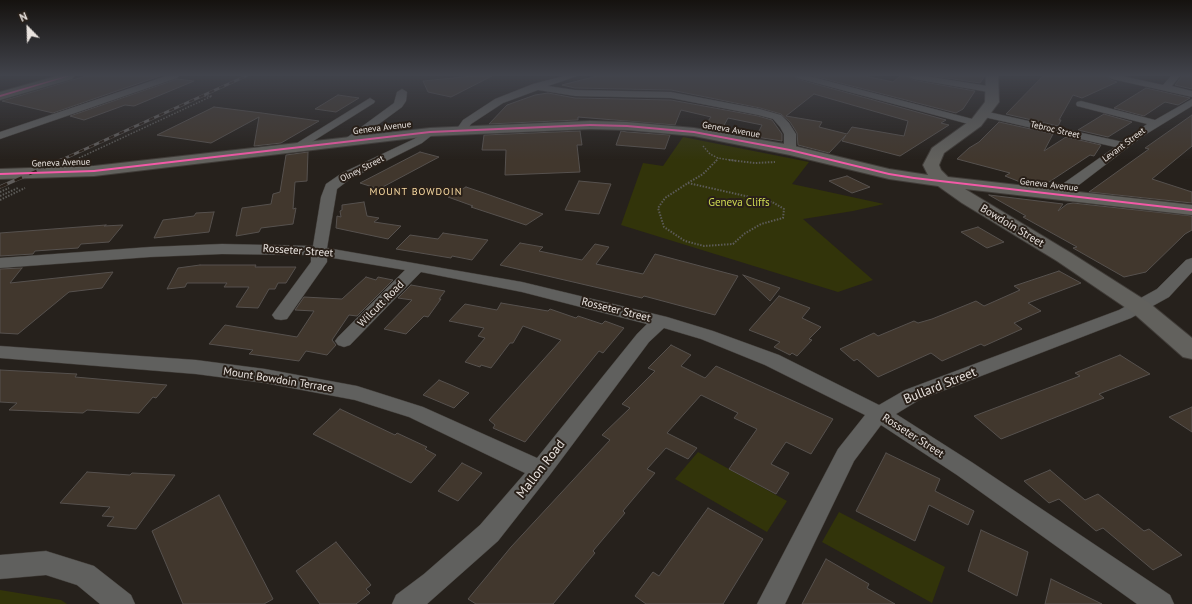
<!DOCTYPE html>
<style>
body{margin:0}
#map{position:relative;width:1192px;height:604px;overflow:hidden;background:#26211c;font-family:"PT Sans",sans-serif}
canvas{display:block}
.north{position:absolute;left:8px;top:8px;width:40px;height:40px;-webkit-text-stroke:3px #292019;paint-order:stroke;rotate:337deg;font-size:11px;font-weight:700;line-height:16px;text-align:center;color:#e9e3df}
.north::after{content:'';display:block;margin:auto;width:14px;height:18px;background:#e9e3df;clip-path:polygon(50% 0,100% 100%,50% 72%,0 100%)}
</style>
<div id="map">
<canvas width="1192" height="604"></canvas>
<div class="north">N</div>
</div>
<script>
const c = document.querySelector('canvas').getContext('2d');
c.lineJoin = 'round';
function fillPath(path, color) { c.fillStyle = color; c.fill(path, 'evenodd'); }
const shape = rows => new Path2D(rows.map(r => 'M' + r).join(''));
function trace(path, color, width, dash) { c.strokeStyle = color; c.lineWidth = width; c.lineCap = dash ? 'butt' : 'round'; c.setLineDash(dash || []); c.stroke(path); }
function drawText(font, color, halo, rows, align = 'center') {
  c.font = font + ' "PT Sans",sans-serif'; c.lineWidth = 4; c.setLineDash([]); c.textBaseline = 'middle'; c.strokeStyle = halo; c.fillStyle = color; for (const [text, x, y, turn = 0] of rows) {
    c.save(); c.translate(x, y); c.rotate((+turn || 0) * Math.PI / 180); c.textAlign = isNaN(turn) ? turn : align; if (halo) c.strokeText(text, 0, 0); c.fillText(text, 0, 0); c.restore();
  }
}
fillPath(shape([
 [683,137,809,162,792,184,884,204,853,211,803,219,873,280,838,292,621,225,643,163,663,166],
 [698,452,787,501,767,532,675,479],
 [839,512,945,567,932,603,822,542],
 [0,590,61,600,67,604,0,604]
]), '#32340a');
const building = shape([
 [86,76,160,76,53,113,2,101,86,76],
 [472,76,492,76,451,97,428,92,423,81,472,76],
 [597,76,794,76,797,79,946,120,941,123,949,125,900,156,842,141,846,135,829,153,798,145,797,133,790,122,781,114,760,108,671,90,575,88,562,85,597,76],
 [814,94,908,121,904,136,852,127,847,134,819,127,822,122,786,116,814,94],
 [813,76,865,76,893,82,900,76,907,76,913,80,975,91,963,109,956,113,813,76],
 [932,76,985,76,980,83,932,76],
 [1043,76,1106,76,1111,80,1117,82,1082,98,1073,95,1059,120,1061,120,1058,126,1006,114,1043,76],
 [1182,76,1192,76,1192,89,1175,85,1182,76],
 [177,79,194,81,134,106,125,105,84,120,70,116,177,79],
 [1146,88,1190,98,1178,105,1165,102,1144,116,1114,108,1146,88],
 [548,93,575,98,671,100,758,116,772,120,782,134,782,141,756,137,762,125,728,118,721,131,703,128,711,117,681,110,675,125,578,117,578,120,489,124,507,105,535,95,548,93],
 [338,95,359,98,336,112,315,109,338,95],
 [214,107,262,113,319,121,281,143,254,146,259,117,211,143,157,135,214,107],
 [1104,114,1132,122,1108,137,1078,130,1104,114],
 [1192,115,1192,146,1152,179,1192,192,1192,203,1089,192,1149,149,1145,148,1192,115],
 [999,122,1053,134,1044,151,1066,137,1101,145,1094,156,1090,155,1043,186,1028,185,1005,176,1010,173,957,159,969,148,979,142,999,122],
 [580,131,582,145,577,145,580,172,505,175,506,150,482,150,484,135,580,131],
 [621,131,627,132,670,135,665,149,616,145,621,131],
 [308,152,307,181,295,182,293,209,296,208,293,224,261,228,259,232,236,236,242,208,271,204,273,194,280,192,286,155,308,152],
 [420,152,439,157,379,189,360,183,420,152],
 [847,176,870,187,852,193,829,181,847,176],
 [579,181,611,184,599,214,565,210,579,181],
 [466,187,484,193,543,214,526,225,471,207,473,206,448,197,466,187],
 [989,195,1063,204,1058,211,1067,204,1073,203,1192,216,1192,230,1185,234,1146,272,1124,277,1073,248,1077,247,1023,217,1026,216,989,195],
 [364,202,367,216,379,218,374,222,401,226,388,239,336,228,337,216,341,217,340,211,342,210,342,205,364,202],
 [214,212,209,232,154,238,163,220,194,216,196,213,214,212],
 [106,225,104,226,123,225,109,242,81,244,78,248,35,251,33,254,0,256,0,233,106,225],
 [978,227,1004,242,987,248,961,232,978,227],
 [443,233,488,240,472,260,452,256,451,258,396,249,410,235,438,239,443,233],
 [520,243,543,247,539,251,582,260,595,244,609,247,596,264,643,274,655,254,738,276,715,315,644,296,642,298,500,265,520,243],
 [200,265,256,265,255,267,296,267,286,283,278,283,275,289,269,289,258,308,236,307,249,287,224,287,227,283,187,283,185,287,167,289,178,268,200,265],
 [22,268,10,283,113,272,102,288,69,292,18,334,0,333,0,269,22,268],
 [1059,271,1081,283,1028,303,1041,311,1014,323,1022,329,984,346,981,344,942,361,931,353,878,377,857,359,854,361,840,349,874,333,878,336,914,321,918,323,932,319,976,301,984,306,1020,290,1014,286,1059,271],
 [743,275,780,288,770,301,743,275],
 [366,277,376,280,378,277,393,280,357,316,349,315,332,340,336,345,327,355,306,351,299,361,249,354,253,350,209,344,225,325,297,337,314,311,295,310,304,297,342,299,366,277],
 [411,285,445,291,439,299,441,299,428,317,424,316,406,334,384,329,412,300,398,298,411,285],
 [779,296,810,308,802,318,821,327,809,339,812,340,797,356,792,353,790,355,774,347,780,342,749,330,779,296],
 [501,303,548,311,550,309,576,318,578,316,602,324,605,321,624,328,603,353,599,351,525,442,493,428,495,425,489,420,561,340,523,326,513,343,510,343,491,368,481,365,480,367,465,362,485,338,478,336,484,328,449,321,465,304,497,310,501,303],
 [671,345,691,355,681,366,705,378,716,366,833,419,811,454,786,442,771,464,789,473,776,494,729,469,757,429,734,418,738,413,701,395,667,433,697,448,688,459,666,448,647,469,655,473,623,511,625,513,593,551,595,553,553,604,476,604,468,599,511,547,610,440,602,435,630,408,622,404,655,371,648,368,671,345],
 [1120,355,1150,374,1099,394,1104,398,1001,439,974,416,1080,376,1075,373,1120,355],
 [0,370,77,374,75,377,167,385,156,398,153,397,139,413,87,410,83,413,9,410,17,403,0,402,0,370],
 [439,380,451,385,469,393,454,408,423,395,439,380],
 [1192,407,1192,432,1169,417,1192,407],
 [340,409,395,435,397,433,427,447,425,449,436,455,411,483,313,434,340,409],
 [886,453,940,479,935,491,974,511,968,525,929,505,915,541,856,511,886,453],
 [462,463,482,473,458,501,438,491,462,463],
 [1050,470,1085,500,1098,494,1144,531,1149,529,1182,555,1153,570,1103,528,1096,531,1059,499,1049,503,1024,481,1050,470],
 [87,472,130,475,132,473,175,475,136,529,107,526,114,517,102,516,110,507,60,503,87,472],
 [219,495,273,599,264,604,183,604,169,571,152,531,219,495],
 [708,508,763,539,723,604,646,604,635,596,653,572,659,576,708,508],
 [981,530,1028,552,1017,596,968,571,981,530],
 [336,542,371,585,366,589,370,593,356,604,320,604,296,571,336,542],
 [826,559,869,584,867,588,895,604,802,604,826,559],
 [1051,579,1102,604,1045,604,1051,579]
]);
fillPath(building, '#41372d');
trace(building, '#56514e', 1);
const minor = shape([
 [166,76,179,76,177,78,0,139,0,132,166,76],
 [564,76,577,76,548,86,575,90,671,92,760,109,781,115,789,123,796,134,796,150,794,153,786,153,784,150,784,134,780,127,773,119,758,115,671,98,575,96,538,90,503,103,471,124,466,132,458,132,456,130,463,120,495,99,533,84,564,76],
 [795,76,809,76,980,121,981,123,980,125,972,125,797,78,795,76],
 [908,76,926,76,994,87,999,90,994,93,913,79,908,76],
 [1107,76,1122,76,1163,85,1171,76,1180,76,1172,86,1192,91,1192,97,1112,79,1107,76],
 [402,89,407,92,406,101,402,107,353,143,345,143,343,141,345,139,394,103,397,92,402,89],
 [370,98,375,101,374,103,299,150,295,152,289,148,370,98],
 [1192,99,1192,106,1143,136,1075,188,1080,196,1078,199,1073,200,1068,199,1061,189,1064,183,1115,147,984,117,979,114,984,111,1123,142,1147,124,1077,106,1076,104,1077,102,1081,101,1155,120,1192,99],
 [430,129,436,132,422,143,350,179,337,189,327,248,522,282,667,317,713,331,779,355,879,405,905,390,1119,310,1157,289,1186,260,1192,258,1192,272,1169,297,1131,318,919,400,896,414,973,463,1170,595,1174,604,1137,604,957,475,881,425,854,461,785,604,757,604,838,449,865,415,765,365,701,339,664,328,649,342,549,476,498,541,427,604,392,604,396,595,424,574,480,525,525,473,409,417,355,400,265,383,196,374,0,358,0,346,196,360,265,369,357,386,423,407,537,458,637,334,647,324,522,292,421,272,350,345,344,347,338,345,335,341,338,337,405,270,327,257,327,262,287,319,281,320,275,319,272,315,311,262,311,255,222,254,150,257,0,268,0,258,150,247,222,244,313,246,321,197,326,184,342,173,414,139,430,129],
 [46,551,94,566,131,595,135,604,100,604,77,585,46,575,0,579,0,555,46,551]
]);
const major = shape([
 [57,76,74,76,72,79,0,100,0,92,57,76],
 [986,76,998,76,999,102,981,126,944,153,939,165,941,170,948,177,1192,205,1192,215,965,189,1071,253,1148,302,1192,338,1192,359,1183,357,1132,312,1057,261,962,203,938,186,889,179,790,155,694,136,627,130,590,129,430,136,94,176,0,179,0,169,94,166,430,128,590,121,627,122,694,128,790,145,889,169,928,175,923,165,932,148,971,120,985,102,986,76]
]);
trace(minor, '#403c38', 1);
trace(major, '#403c38', 2);
trace(shape([
 [703,146,710,154,718,158,737,161],
 [79,158,212,96,204,96],
 [716,161,718,158]
]), '#5c5b58', 1.5, [1.5, 1.5]);
trace(shape([
 [729,160,755,163,775,162],
 [688,183,772,202,784,209,783,218,761,224,744,234,733,244,704,246,685,241,664,227,658,208,665,198,688,183],
 [688,183,703,174,717,160],
 [0,192,9,188],
 [0,196,18,188],
 [0,200,25,188]
]), '#5c5b58', 2, [1.5, 1.5]);
fillPath(minor, '#60605e');
fillPath(major, '#62615d');
const railFar1 = shape([
 [59,161,246,76]
]);
const rail = shape([
 [0,187,61,160]
]);
trace(railFar1, '#605d5b', 3);
trace(rail, '#605d5b', 3.5);
trace(railFar1, '#292019', 2, [5.5]);
trace(rail, '#292019', 2.5, [8]);
fillPath(shape([
 [66,76,70,76,0,97,0,95,66,76],
 [590,124,627,125,694,131,790,149,889,173,914,177,1192,209,1192,211,914,179,889,175,790,151,694,133,627,127,590,126,430,133,94,172,0,175,0,173,94,170,430,131,590,124]
]), '#f35aa7');
const sky = c.createLinearGradient(0, 0, 0, 160);
sky.addColorStop(0, '#15120f');
sky.addColorStop(0.47, '#41434b');
sky.addColorStop(1, '#41434b00');
c.fillStyle = sky;
c.fillRect(0, 0, 1192, 160);
drawText('9px', '#e9e3df', '#292019', [
 ["Geneva Avenue",382,128,-7],
 ["Geneva Avenue",731,130,10],
 ["Tebroc Street",1055,130,13],
 ["Levant Street",1124,145,-37],
 ["Geneva Avenue",61,163,-2],
 ["Olney Street",362,169,-27],
 ["Geneva Avenue",1049,185,7]
]);
c.letterSpacing = '1px';
drawText('10px', '#fadca3', '#292019', [
 ["MOUNT BOWDOIN",416,192]
]);
c.letterSpacing = '0px';
drawText('11px', '#ced952', '#292019', [
 ["Geneva Cliffs",739,203]
]);
drawText('11px', '#e9e3df', '#292019', [
 ["Bowdoin Street",1012,226,31],
 ["Rosseter Street",298,251,4],
 ["Wilcutt Road",381,304,-45],
 ["Rosseter Street",616,310,14],
 ["Mount Bowdoin Terrace",278,380,9],
 ["Rosseter Street",913,436,33]
]);
drawText('13px', '#e9e3df', '#292019', [
 ["Bullard Street",940,386,-22],
 ["Mallon Road",541,469,-52]
]);
</script>
